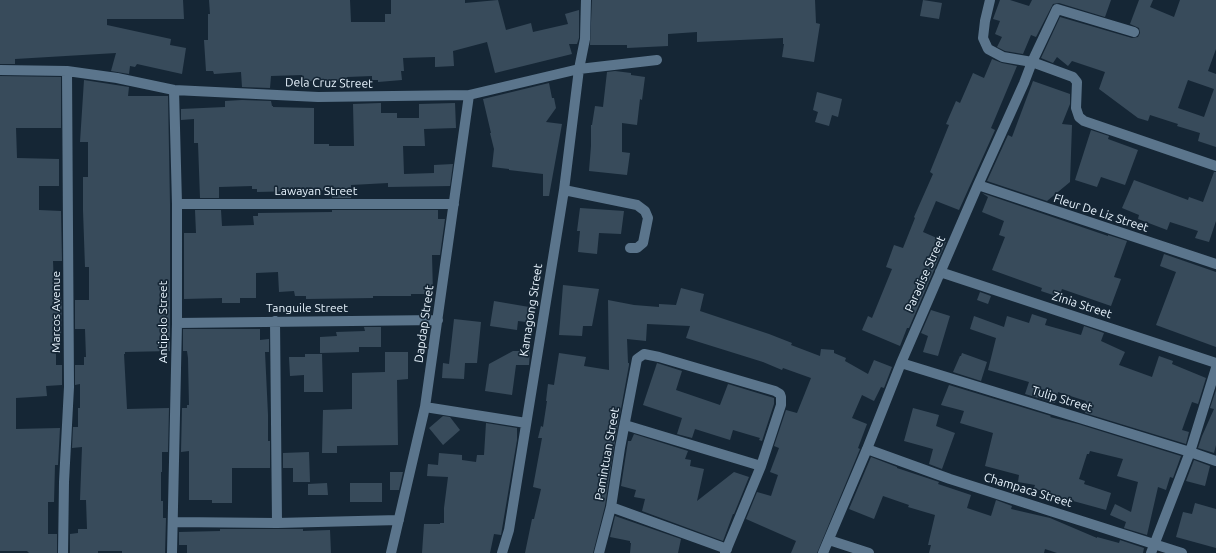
<!DOCTYPE html>
<style>
body{margin:0}
canvas{display:block;background:#152635}
</style>
<canvas width="1216" height="553"></canvas>
<script>
const c = document.querySelector('canvas').getContext('2d');
c.lineJoin = 'round';
function fillPath(path, color) { c.fillStyle = color; c.fill(path, 'evenodd'); }
const shape = rows => new Path2D(rows.map(r => 'M' + r).join(''));
function trace(path, color, width, dash) { c.strokeStyle = color; c.lineWidth = width; c.lineCap = dash ? 'butt' : 'round'; c.setLineDash(dash || []); c.stroke(path); }
function drawText(font, color, halo, rows, align = 'center') {
  c.font = font + ' Ubuntu,sans-serif'; c.lineWidth = 3.5; c.setLineDash([]); c.textBaseline = 'middle'; c.strokeStyle = halo; c.fillStyle = color; for (const [text, x, y, turn = 0] of rows) {
    c.save(); c.translate(x, y); c.rotate((+turn || 0) * Math.PI / 180); c.textAlign = isNaN(turn) ? turn : align; if (halo) c.strokeText(text, 0, 0); c.fillText(text, 0, 0); c.restore();
  }
}
fillPath(shape([
 [0,0,183,0,184,19,107,19,107,25,171,39,170,45,186,48,182,74,137,64,135,67,130,66,129,74,111,71,116,53,15,59,15,64,0,64],
 [209,0,350,0,351,22,385,22,385,14,391,14,391,0,465,0,465,3,498,0,506,30,531,23,533,32,568,24,565,14,579,10,579,38,577,44,569,44,572,54,495,73,487,42,453,51,454,66,435,67,435,57,403,58,404,71,401,71,402,80,378,82,378,80,372,80,372,76,347,77,348,81,302,81,302,75,271,76,270,88,242,87,241,72,214,74,213,71,206,71,204,40,208,40,208,14,210,14],
 [592,0,815,0,816,23,820,24,814,62,782,57,784,44,783,44,783,38,697,42,697,32,668,34,668,46,627,48,627,45,590,45],
 [923,0,942,3,939,19,920,16],
 [1000,0,1010,0,1029,6,1032,0,1111,0,1105,17,1059,3,1053,4,1036,37,1031,35,1023,54,1005,51,997,47,1002,37,995,34,1000,21,993,19],
 [1139,0,1153,0,1150,7,1174,17,1180,0,1216,0,1216,49,1208,71,1216,74,1216,147,1198,141,1200,133,1177,126,1178,124,1150,115,1148,121,1138,118,1099,89,1105,72,1072,61,1068,66,1057,57,1053,63,1041,58,1060,17,1132,38,1138,37,1140,33,1139,28,1130,24],
 [1188,80,1214,89,1204,117,1178,108],
 [992,59,1002,63,1017,66,991,128,995,130,959,210,936,201,923,232,946,242,909,328,907,328,900,346,862,330,868,316,872,318,892,269,886,267,894,245,903,248,915,218,914,217,933,174,930,172,949,125,946,124,956,101,960,103,973,73,984,78],
 [615,71,631,73,631,75,645,77,642,100,640,99,637,125,622,123,622,152,630,153,627,175,589,171,591,146,591,125,592,125,595,106,603,107,607,72],
 [0,76,61,77,61,128,16,128,17,158,59,159,59,186,39,186,39,210,61,211,62,261,53,261,54,288,60,288,61,300,62,300,61,338,56,339,56,365,62,365,62,385,46,386,47,396,16,398,16,429,60,428,58,465,55,465,54,502,48,502,48,534,57,534,57,553,29,553,27,551,0,551],
 [84,80,129,87,128,96,168,96,170,204,170,351,125,352,125,354,124,354,127,409,169,408,168,452,162,452,162,472,161,472,161,501,163,501,163,518,166,518,165,553,122,553,122,551,98,551,98,553,70,553,70,534,78,533,78,529,87,529,86,500,80,500,82,447,72,448,73,427,78,427,78,408,80,408,80,384,75,385,75,365,84,365,84,357,86,357,85,329,75,329,75,300,89,300,89,267,85,267,83,210,83,177,88,177,88,142,80,142],
 [1033,81,1070,94,1070,104,1062,124,1072,125,1070,182,1047,201,987,181,1008,135,1012,137],
 [549,83,552,98,554,98,556,108,546,122,562,124,549,196,543,196,543,174,509,170,509,169,492,167,494,149,490,133,491,133,483,99],
 [817,92,842,99,838,117,832,115,829,126,815,122,818,112,813,110],
 [242,100,271,101,272,106,273,106,273,107,314,108,314,144,329,144,329,146,354,146,353,104,381,103,381,113,397,113,397,118,419,118,419,104,455,103,456,128,424,129,425,146,403,146,404,174,434,173,434,165,453,164,450,186,388,187,388,183,351,185,351,198,332,198,332,190,257,192,257,189,252,189,252,186,219,187,219,198,200,198,198,143,194,143,194,119,181,120,181,109,225,107,225,101],
 [1091,130,1109,136,1108,139,1138,150,1125,185,1101,177,1097,187,1075,180],
 [1214,172,1216,172,1216,221,1209,242,1195,238,1198,231,1170,222,1167,230,1138,219,1139,215,1122,208,1134,180,1188,200,1189,197,1203,202],
 [982,193,1108,236,1108,235,1127,241,1114,277,1121,279,1111,306,1062,289,1059,297,1041,291,1042,288,992,270,1005,237,999,235,1004,221,982,212,988,197],
 [580,208,624,211,621,234,599,233,597,254,578,252,580,231,577,231],
 [195,210,221,210,222,226,254,225,253,216,258,216,258,213,332,212,332,210,438,210,438,219,445,219,440,255,432,255,433,294,411,294,411,296,373,296,373,298,306,299,306,296,295,296,294,291,279,292,278,272,256,273,256,298,240,298,240,303,222,303,222,298,184,299,184,233,196,233],
 [1164,254,1216,272,1216,347,1156,325,1176,272,1160,266],
 [563,285,599,289,592,326,583,326,582,336,559,335],
 [681,288,704,294,700,311,769,334,792,343,791,345,820,356,821,349,834,350,834,353,846,358,845,361,868,374,874,360,892,367,884,388,881,387,874,401,862,395,852,418,867,424,858,448,860,449,817,553,791,553,796,541,746,519,757,492,771,496,778,475,770,472,779,448,774,446,786,410,797,413,811,378,783,368,782,370,763,362,686,338,690,326,647,324,646,341,627,339,628,363,629,363,629,365,614,447,605,506,593,553,525,553,532,519,534,519,541,489,533,487,542,438,538,438,541,426,543,427,547,401,546,401,548,384,554,385,559,353,586,357,584,366,609,370,608,300,634,305,659,307,659,304,676,305],
 [980,292,991,296,988,304,977,300],
 [494,301,535,308,534,323,518,321,517,330,490,326],
 [931,310,950,316,938,356,923,352,928,336,921,333],
 [1032,314,1047,319,1045,325,1081,335,1084,326,1104,333,1101,341,1125,352,1119,365,1152,377,1159,356,1173,361,1172,364,1206,378,1198,404,1192,402,1182,430,1189,432,1186,444,1085,413,1087,405,1085,404,1086,401,1058,392,1055,403,1025,394,1029,382,988,370,996,338,970,329,974,316,1004,327,1007,316,1029,323],
 [454,319,481,322,477,363,465,363,464,379,442,378,443,363,449,364],
 [364,327,381,327,381,347,359,347,359,352,320,353,320,337,337,336,336,332,365,331],
 [183,329,260,329,260,340,269,339,269,352,265,352,268,415,268,441,270,441,270,468,232,468,232,503,212,503,212,500,189,500,189,451,181,452,182,408,187,408,187,405,189,405,188,358,187,351,183,351],
 [513,351,530,351,529,365,516,365,512,395,485,391,489,364],
 [385,352,408,352,408,379,397,380,398,445,337,446,337,453,322,453,323,410,352,409,352,373,385,372],
 [962,353,987,362,981,381,953,372,960,356,961,356],
 [305,354,322,354,323,392,304,392,304,375,290,376,289,357,305,357],
 [657,363,682,371,676,390,720,405,728,384,774,398,774,404,762,441,759,440,760,438,733,430,730,440,695,429,692,438,677,434,682,418,643,405],
 [949,385,1051,416,1050,417,1078,424,1181,456,1173,478,1170,477,1166,490,1158,487,1147,535,1124,528,1126,522,1110,515,1115,504,1131,512,1138,482,1117,476,1123,459,1090,451,1089,454,1087,454,1079,479,1085,481,1084,484,1111,493,1106,510,1055,496,1034,488,1035,485,1018,482,1019,475,985,466,993,433,960,423,964,411,941,405],
 [1216,390,1216,445,1214,453,1198,448,1202,436,1214,409,1210,408],
 [913,408,939,415,936,426,955,433,942,469,929,464,933,449,904,441],
 [443,416,450,417,460,430,443,445,429,428],
 [486,423,517,428,517,440,501,535,494,534,490,553,422,553,424,524,440,524,440,523,444,523,444,508,448,477,427,476,428,464,438,465,439,453,462,455,462,460,476,462,477,455,484,455],
 [634,434,688,451,685,459,691,460,690,466,704,469,697,501,734,472,749,477,734,514,733,514,723,541,642,511,645,499,634,497,636,490,621,486,628,441,631,441],
 [309,452,310,482,293,482,293,468,283,468,283,453],
 [871,457,897,467,897,468,939,482,938,484,971,495,967,508,991,516,996,500,1012,506,1011,509,1050,518,1097,538,1097,537,1119,543,1120,540,1144,548,1143,553,1057,553,1045,549,1044,553,929,553,931,545,928,545,935,515,908,507,909,505,883,496,874,519,849,509],
 [1194,460,1210,466,1205,486,1186,481],
 [390,472,403,472,399,490,390,490],
 [327,483,328,495,308,495,308,484],
 [350,483,382,483,382,502,350,502],
 [1195,503,1216,509,1216,548,1176,537,1183,512,1192,514],
 [615,516,681,539,678,553,630,553,631,543,630,543,630,541,610,537],
 [220,529,303,529,303,531,330,530,331,553,187,553,187,545,179,545,179,532,220,531]
]), '#384b5b');
trace(shape([
 [990,0,985,21,983,38,988,49,1003,57,1032,62,1073,77,1077,82,1076,108,1079,117,1084,121,1216,166],
 [0,70,67,71,117,78,174,90,318,97,469,95,579,69,657,60],
 [978,185,1216,264],
 [564,190,637,205,645,211,648,218,643,243,637,248,630,248],
 [177,204,454,204],
 [940,272,1216,363],
 [275,321,277,523],
 [177,323,438,320],
 [901,363,1190,452,1216,461],
 [425,407,526,423],
 [625,425,761,466],
 [867,449,950,479,1182,553],
 [611,507,727,549],
 [173,522,277,523,399,520],
 [829,540,869,553],
 [63,553,64,482,69,387,67,71],
 [172,553,177,323,177,204,174,90],
 [391,553,425,407,469,95],
 [502,553,509,530,564,190,579,69,585,39,586,0],
 [599,553,611,507,620,448,637,359,644,354,659,357,775,391,780,394,781,397,781,405,761,466,725,553],
 [823,553,867,449,901,363,978,185,1024,83,1032,62,1057,9,1134,32],
 [1151,553,1190,452,1216,368]
]), '#5b758c', 10);
drawText('12px', '#e7f3fd', '#152635', [
 ["Dela Cruz Street",329,83,1],
 ["Lawayan Street",316,191],
 ["Fleur De Liz Street",1101,213,18],
 ["Paradise Street",925,274,-66],
 ["Zinia Street",1082,305,18],
 ["Tanguile Street",307,308],
 ["Kamagong Street",531,310,-81],
 ["Marcos Avenue",56,312,-90],
 ["Antipolo Street",163,322,-90],
 ["Dapdap Street",424,324,-82],
 ["Tulip Street",1062,399,17],
 ["Pamintuan Street",607,454,-80],
 ["Champaca Street",1028,490,17]
]);
</script>
